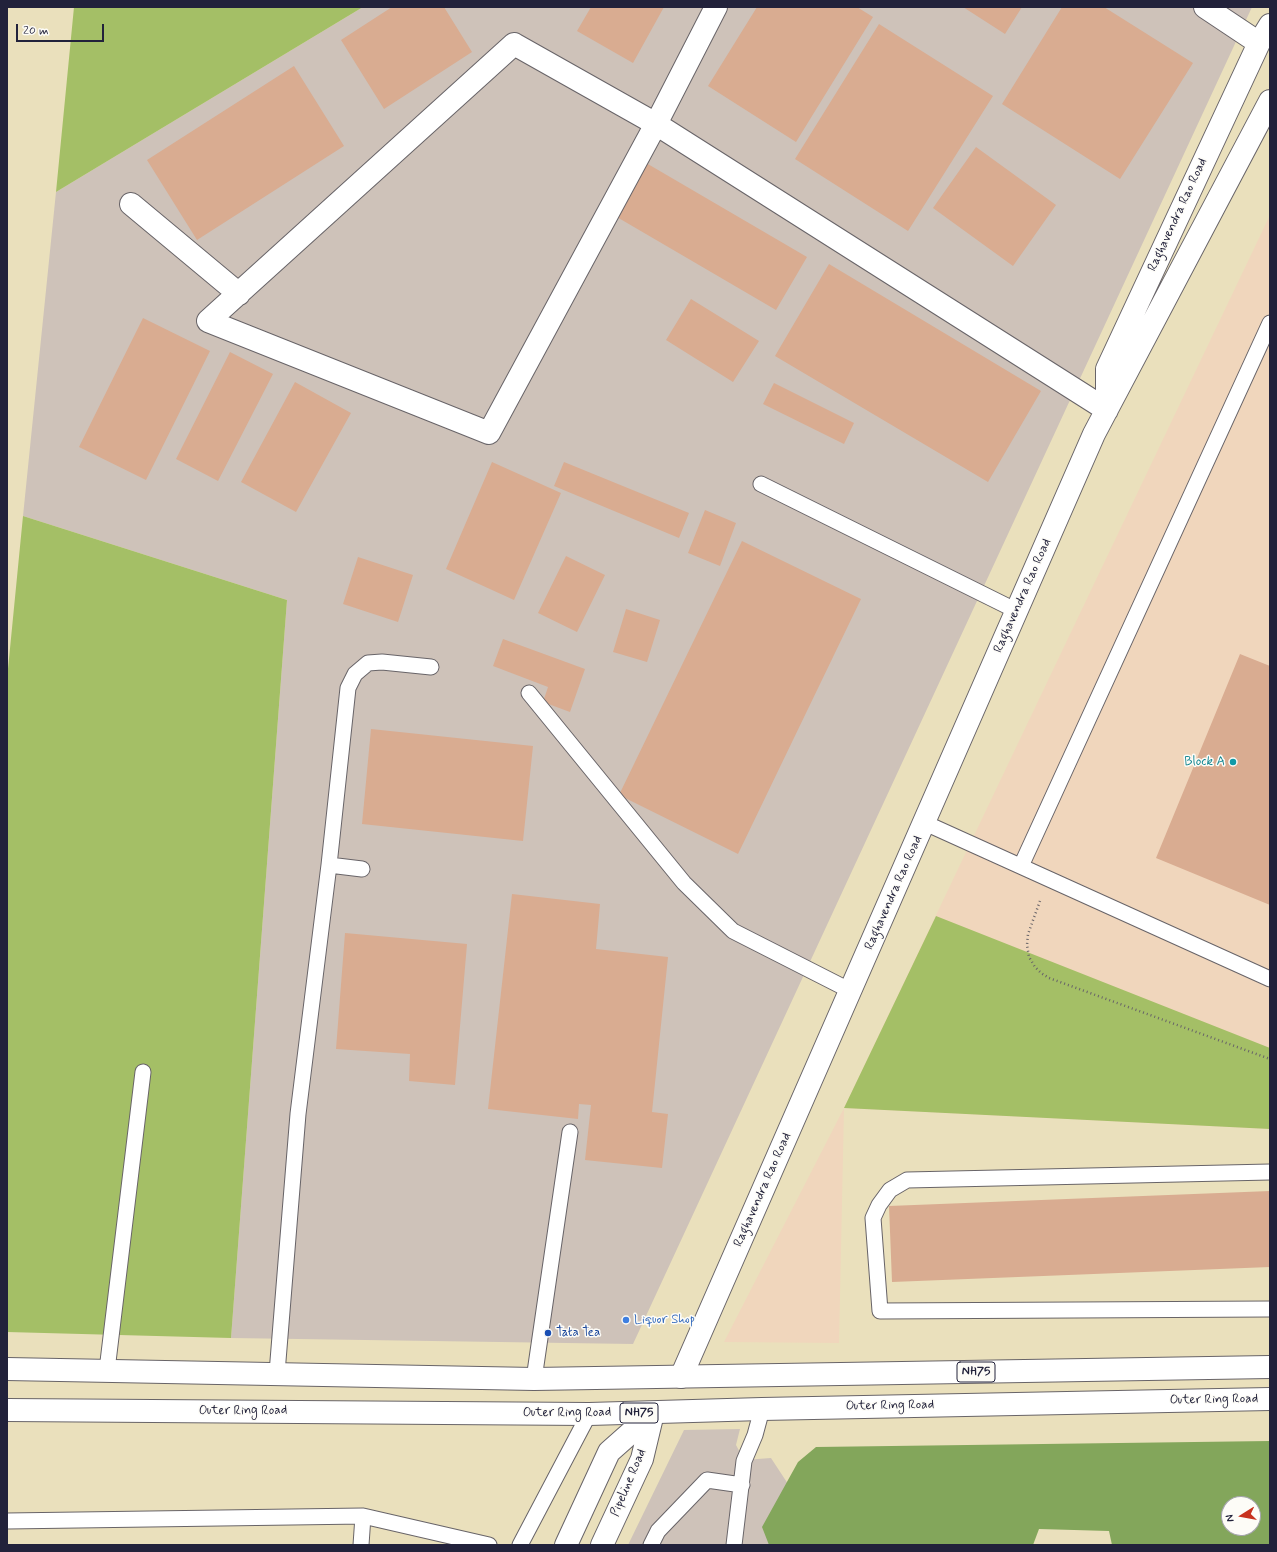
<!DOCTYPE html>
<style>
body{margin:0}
#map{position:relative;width:1277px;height:1552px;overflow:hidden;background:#eae0bc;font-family:Mynerve,sans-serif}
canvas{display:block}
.frame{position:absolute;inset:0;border:8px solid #22223b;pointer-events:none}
.north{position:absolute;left:1221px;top:1496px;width:40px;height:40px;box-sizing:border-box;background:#fdfcf7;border:1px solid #a5a5ac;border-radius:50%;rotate:259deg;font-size:11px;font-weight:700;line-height:16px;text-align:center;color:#22223b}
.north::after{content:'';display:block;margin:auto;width:14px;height:18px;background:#c8321e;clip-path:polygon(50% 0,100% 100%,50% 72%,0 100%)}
.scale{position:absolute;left:16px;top:24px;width:88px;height:18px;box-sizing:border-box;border:2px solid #22223b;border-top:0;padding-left:5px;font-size:12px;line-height:14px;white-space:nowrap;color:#22223b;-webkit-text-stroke:3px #fdfcf7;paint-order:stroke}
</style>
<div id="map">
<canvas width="1277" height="1552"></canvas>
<div class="frame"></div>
<div class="north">N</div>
<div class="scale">20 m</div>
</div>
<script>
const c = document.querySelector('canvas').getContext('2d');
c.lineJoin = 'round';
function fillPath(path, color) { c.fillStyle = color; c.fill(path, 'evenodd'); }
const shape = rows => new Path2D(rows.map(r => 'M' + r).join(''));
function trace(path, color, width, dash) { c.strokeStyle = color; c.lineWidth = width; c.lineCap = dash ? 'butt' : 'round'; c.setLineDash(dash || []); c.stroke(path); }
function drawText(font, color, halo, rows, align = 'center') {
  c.font = font + ' Mynerve,sans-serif'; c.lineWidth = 3; c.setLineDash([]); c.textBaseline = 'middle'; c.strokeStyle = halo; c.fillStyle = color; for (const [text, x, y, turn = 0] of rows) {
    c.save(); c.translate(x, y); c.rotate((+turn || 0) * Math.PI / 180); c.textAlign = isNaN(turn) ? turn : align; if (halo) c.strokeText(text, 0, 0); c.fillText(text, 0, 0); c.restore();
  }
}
fillPath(shape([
 [1270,215,1270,1129,844,1108,839,1343,724,1342,844,1108]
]), '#f0d6bc');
fillPath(shape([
 [363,7,1252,7,633,1344,231,1338,287,600,23,516,56,192],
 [740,1429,736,1445,744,1460,771,1458,828,1545,628,1545,684,1430]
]), '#cec2b9');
fillPath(shape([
 [74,7,363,7,56,192],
 [23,516,287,600,231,1338,7,1332,7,679],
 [936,916,1270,1048,1270,1129,844,1108]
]), '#a4bf66');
fillPath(shape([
 [1270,1441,1270,1545,1112,1545,1109,1531,1039,1529,1033,1545,769,1545,762,1527,798,1462,816,1447],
 [1229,1504,1253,1504,1253,1528,1229,1528]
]), '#83a65b');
fillPath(shape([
 [392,7,444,7,472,52,384,109,341,40],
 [591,7,664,7,633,63,577,31],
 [757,7,857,7,873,17,796,142,708,86],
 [963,7,1022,7,1005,34],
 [1062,7,1104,7,1193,63,1120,179,1002,104],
 [879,24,993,96,908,231,795,159],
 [294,66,344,146,197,240,147,160],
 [976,147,1056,205,1013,266,933,208],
 [641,160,807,257,776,310,610,213],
 [829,264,1041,391,988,482,775,356],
 [691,299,759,341,733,382,666,340],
 [143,318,210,351,146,480,79,447],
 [230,352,273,374,218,481,176,459],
 [295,382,351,413,296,512,241,482],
 [774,383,854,423,844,444,763,404],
 [492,462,561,493,514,600,446,569],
 [564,462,689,513,679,538,554,486],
 [705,510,736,523,720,566,688,553],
 [742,541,861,599,738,854,619,795],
 [566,556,605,575,577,632,538,613],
 [358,557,413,575,398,622,343,604],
 [626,609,660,620,647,662,613,652],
 [503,639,585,669,570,712,543,702,548,687,493,666],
 [1240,654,1270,666,1270,905,1156,858],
 [371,729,533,746,523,841,362,824],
 [512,894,600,904,596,949,668,957,652,1112,668,1114,662,1168,585,1160,591,1105,579,1104,578,1119,488,1109],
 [345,933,467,944,455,1085,409,1081,410,1054,336,1049],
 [1270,1191,1270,1267,892,1282,889,1206]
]), '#d9ac91');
const service = shape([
 [761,484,1017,611],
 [529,693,684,883,733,931,851,991],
 [925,823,1270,979],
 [329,865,362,869],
 [1021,866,1270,323],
 [1270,1172,907,1180,890,1190,879,1205,873,1218,880,1311,1270,1309],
 [107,1370,143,1072],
 [277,1373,298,1114,329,865,348,688,355,674,368,663,382,662,431,667],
 [534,1379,570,1132],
 [7,1521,363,1516,489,1545],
 [361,1545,363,1516],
 [520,1545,589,1414],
 [651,1545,658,1531,707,1480,742,1485],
 [734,1545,744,1461,755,1435,762,1409]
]);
const minor = shape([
 [716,7,656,124,1107,410],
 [1205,7,1259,43],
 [514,44,656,124,489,433,208,321,514,44],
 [131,204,239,294],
 [1107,407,1107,369,1259,43,1270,25],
 [681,1377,1094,434,1270,101]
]);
const secondary = shape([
 [566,1545,609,1452,653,1413],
 [602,1545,642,1459,653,1413]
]);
const trunk = shape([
 [7,1369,534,1379,1270,1367],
 [7,1410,589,1414,762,1409,1270,1399]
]);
trace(service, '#686468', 17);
trace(minor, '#686468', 24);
trace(secondary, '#686468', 24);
trace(trunk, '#686468', 24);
trace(shape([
 [1040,901,1028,934,1027,945,1029,957,1035,967,1041,973,1049,978,1270,1059]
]), '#686468', 2.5, [1, 3]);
trace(service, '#fff', 15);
trace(minor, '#fff', 22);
trace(secondary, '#fff', 22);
trace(trunk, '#fff', 22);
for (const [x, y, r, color] of [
 [1233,762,4,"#0f9aa8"],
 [626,1320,4,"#3f7fe0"],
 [548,1333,4,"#1a4fb4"]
]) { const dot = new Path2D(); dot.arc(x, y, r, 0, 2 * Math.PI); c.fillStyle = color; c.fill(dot); trace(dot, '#fdfcf7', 1.5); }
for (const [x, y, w] of [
 [976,1372,38],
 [639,1413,38]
]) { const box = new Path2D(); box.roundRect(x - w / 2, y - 10, w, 20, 3); c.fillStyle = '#fdfcf7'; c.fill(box); trace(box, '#22223b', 1); }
drawText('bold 12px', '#22223b', null, [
 ["NH75",976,1372],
 ["NH75",639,1413]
]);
drawText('13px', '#22223b', '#fdfcf7', [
 ["Raghavendra Rao Road",1178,215,-65],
 ["Raghavendra Rao Road",1023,596,-66],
 ["Raghavendra Rao Road",894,893,-66],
 ["Raghavendra Rao Road",763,1190,-66],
 ["Outer Ring Road",1214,1400,-1],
 ["Outer Ring Road",890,1406,-1],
 ["Outer Ring Road",243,1411],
 ["Outer Ring Road",567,1413],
 ["Pipeline Road",629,1483,-67]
]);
drawText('13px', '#0d838f', '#fdfcf7', [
 ["Block A",1225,762]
], 'right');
drawText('13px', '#366cbe', '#fdfcf7', [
 ["Liquor Shop",634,1320]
], 'left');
drawText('13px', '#164399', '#fdfcf7', [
 ["Tata Tea",556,1333]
], 'left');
</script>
